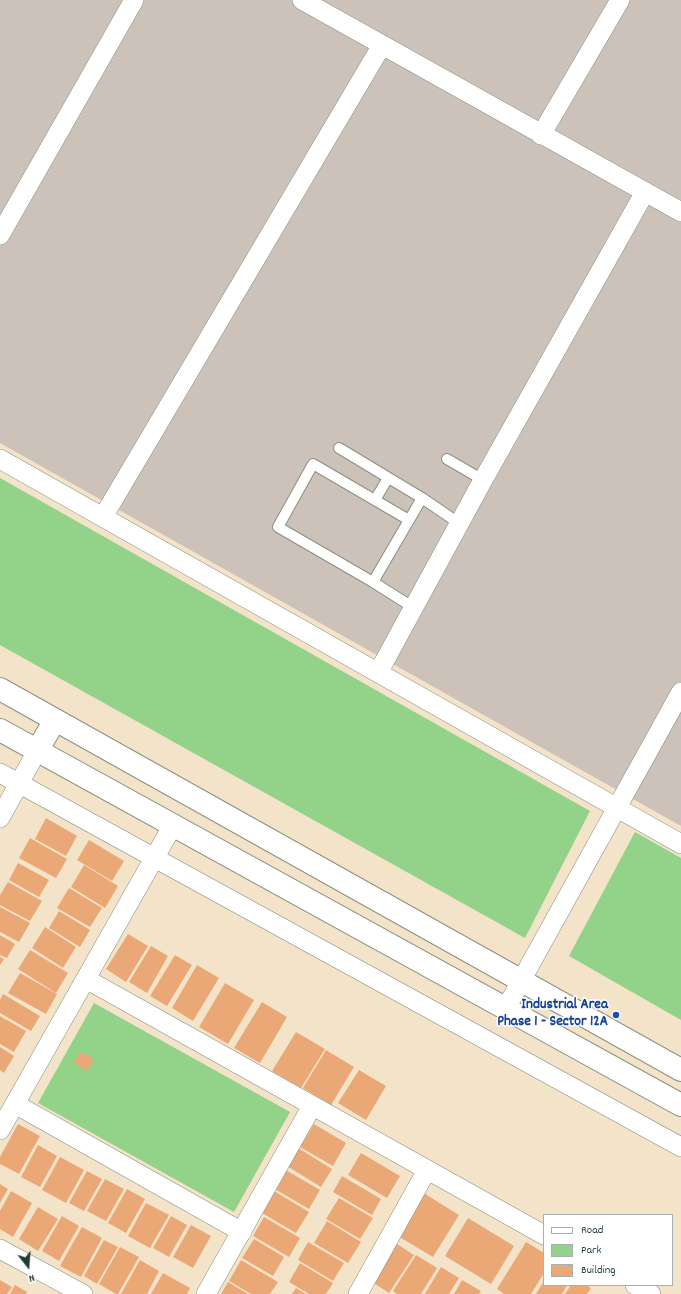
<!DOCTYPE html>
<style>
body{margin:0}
#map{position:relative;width:681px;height:1294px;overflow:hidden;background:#f3e3c9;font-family:Dekko,sans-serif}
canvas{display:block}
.legend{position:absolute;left:543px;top:1214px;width:130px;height:72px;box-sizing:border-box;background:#fff;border:1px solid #a5b1ae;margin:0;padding:5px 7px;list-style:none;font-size:12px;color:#1f3d34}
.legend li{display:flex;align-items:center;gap:8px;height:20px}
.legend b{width:20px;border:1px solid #a5b1ae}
.north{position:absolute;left:8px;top:1246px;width:40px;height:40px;-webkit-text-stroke:3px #fff;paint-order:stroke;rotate:163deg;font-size:11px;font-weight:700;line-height:16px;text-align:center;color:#1f3d34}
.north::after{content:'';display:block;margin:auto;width:14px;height:18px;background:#1f3d34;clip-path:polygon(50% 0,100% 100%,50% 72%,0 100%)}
</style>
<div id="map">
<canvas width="681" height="1294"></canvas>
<ul class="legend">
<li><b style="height:5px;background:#fff"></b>Road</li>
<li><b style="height:11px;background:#92d289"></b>Park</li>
<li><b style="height:11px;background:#eba877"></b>Building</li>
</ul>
<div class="north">N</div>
</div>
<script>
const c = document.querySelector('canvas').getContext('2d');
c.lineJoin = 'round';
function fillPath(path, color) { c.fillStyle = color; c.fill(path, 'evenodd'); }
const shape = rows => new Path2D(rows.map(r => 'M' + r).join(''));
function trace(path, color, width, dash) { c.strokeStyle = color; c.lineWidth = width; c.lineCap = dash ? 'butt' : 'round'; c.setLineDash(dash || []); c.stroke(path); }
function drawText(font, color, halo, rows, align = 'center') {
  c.font = font + ' Dekko,sans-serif'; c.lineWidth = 3; c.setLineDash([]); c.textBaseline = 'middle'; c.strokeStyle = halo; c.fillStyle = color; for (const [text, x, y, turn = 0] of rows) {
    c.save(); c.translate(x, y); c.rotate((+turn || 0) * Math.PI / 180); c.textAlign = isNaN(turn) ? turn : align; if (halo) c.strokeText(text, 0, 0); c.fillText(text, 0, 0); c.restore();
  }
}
fillPath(shape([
 [0,0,681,0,681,826,0,443]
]), '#ccc2b9');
fillPath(shape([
 [0,478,590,811,525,938,0,645],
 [635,832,681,858,681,1020,569,956],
 [94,1003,290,1112,234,1212,38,1103]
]), '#92d289');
fillPath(shape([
 [46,818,77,836,66,856,35,839],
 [30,838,67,859,56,878,19,858],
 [89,840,124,861,112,881,77,860],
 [18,863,49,880,39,897,9,880],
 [84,865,118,886,105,908,71,887],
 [8,882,42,901,30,921,0,905,0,895],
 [69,888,102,908,90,927,57,908],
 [0,907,30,923,19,942,0,932],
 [59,911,90,930,80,947,49,928],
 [45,927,76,947,63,968,32,948],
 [128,934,148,946,126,982,106,969],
 [0,935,15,944,7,958,0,955],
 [151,946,168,956,147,993,129,982],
 [30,950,68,973,56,993,18,969],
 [175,955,192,965,167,1006,150,996],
 [0,957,4,959,0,965],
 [197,965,219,978,193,1021,172,1008],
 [20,973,57,994,46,1014,8,993],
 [225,983,254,1000,228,1044,199,1027],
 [3,994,40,1016,31,1031,0,1013,0,1000],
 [262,1002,287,1017,260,1063,234,1048],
 [0,1016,26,1031,14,1052,0,1044],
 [296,1032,325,1049,301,1088,272,1071],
 [0,1047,14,1056,4,1073,0,1070],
 [326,1050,354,1067,331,1105,303,1088],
 [81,1052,94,1059,87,1071,74,1063],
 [359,1070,386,1086,366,1120,338,1103],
 [18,1124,40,1136,19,1174,0,1164,0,1157],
 [314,1124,346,1143,333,1166,300,1147],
 [38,1145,57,1156,40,1187,21,1177],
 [298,1148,332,1169,321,1187,287,1166],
 [361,1153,400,1176,387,1198,348,1175],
 [60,1157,84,1170,66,1203,42,1190],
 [284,1169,320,1190,309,1209,273,1188],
 [87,1171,102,1179,84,1211,69,1203],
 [342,1176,381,1199,372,1215,333,1192],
 [105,1179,124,1189,106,1221,87,1211],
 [0,1184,8,1189,0,1203],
 [127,1189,145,1199,126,1233,108,1223],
 [11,1191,32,1203,13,1237,0,1229,0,1211],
 [274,1191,309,1212,296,1233,262,1213],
 [422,1192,459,1215,433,1257,396,1235],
 [339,1198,373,1218,360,1239,326,1219],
 [146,1203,169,1215,150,1248,128,1236],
 [38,1207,58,1219,38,1251,19,1239],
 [62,1216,79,1226,59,1261,42,1251],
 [171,1216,187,1225,169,1257,153,1248],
 [264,1217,300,1238,289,1257,253,1236],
 [468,1218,514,1246,491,1284,445,1256],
 [327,1221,361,1242,348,1263,314,1243],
 [191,1225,211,1236,193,1268,173,1257],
 [82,1227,102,1238,81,1277,60,1266],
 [254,1239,284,1257,273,1276,242,1258],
 [104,1240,118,1247,97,1284,84,1276],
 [308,1242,344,1263,333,1281,298,1260],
 [394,1242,414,1255,389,1293,369,1280],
 [526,1242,544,1253,544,1273,531,1294,504,1294,497,1289],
 [120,1247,139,1257,118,1294,116,1294,99,1284],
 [416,1255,437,1268,421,1294,397,1294,393,1291],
 [140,1260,159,1271,147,1294,121,1294],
 [241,1260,278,1282,270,1294,251,1294,229,1281],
 [300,1263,333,1283,326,1294,309,1294,289,1282],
 [441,1267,459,1278,449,1294,425,1294],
 [163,1273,190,1288,187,1294,151,1294],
 [0,1280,12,1287,7,1294,0,1294],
 [462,1280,481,1291,479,1294,454,1294],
 [544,1281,544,1285,567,1285,562,1294,536,1294],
 [228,1282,248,1294,221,1294],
 [15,1285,27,1292,26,1294,10,1294],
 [571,1285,586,1285,591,1288,587,1294,565,1294],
 [296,1288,306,1294,292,1294]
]), '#eba877');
const service = shape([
 [339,448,422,498,460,524],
 [447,459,483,480],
 [375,500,388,478],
 [409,520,313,464,278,527,373,582,414,608],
 [373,582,422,498]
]);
const minor = shape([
 [302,0,681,212],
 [541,135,620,0],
 [0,235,134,0],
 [0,459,681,844],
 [103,517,382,45],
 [378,673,483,480,645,192],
 [0,773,681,1147],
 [0,818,37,751],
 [86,979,544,1235],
 [506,1008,681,692],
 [15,1104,242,1232],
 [0,1130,173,825],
 [0,1249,83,1294],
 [635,1285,651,1294],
 [206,1294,312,1106],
 [358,1294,427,1170]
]);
const tertiary = shape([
 [0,689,681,1070],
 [0,730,681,1105],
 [37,751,55,720]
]);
trace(service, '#89907e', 12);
trace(minor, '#89907e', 20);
trace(tertiary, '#89907e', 24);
trace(service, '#fff', 10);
trace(minor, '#fff', 19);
trace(tertiary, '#fff', 22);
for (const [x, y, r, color] of [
 [616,1015,4,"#1a4fb4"]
]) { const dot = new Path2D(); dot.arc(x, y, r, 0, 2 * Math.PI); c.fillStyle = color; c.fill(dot); trace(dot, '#fff', 1.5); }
drawText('bold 15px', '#164399', '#fff', [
 ["Industrial Area",608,1006],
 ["Phase 1 - Sector 12A",608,1023]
], 'right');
</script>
